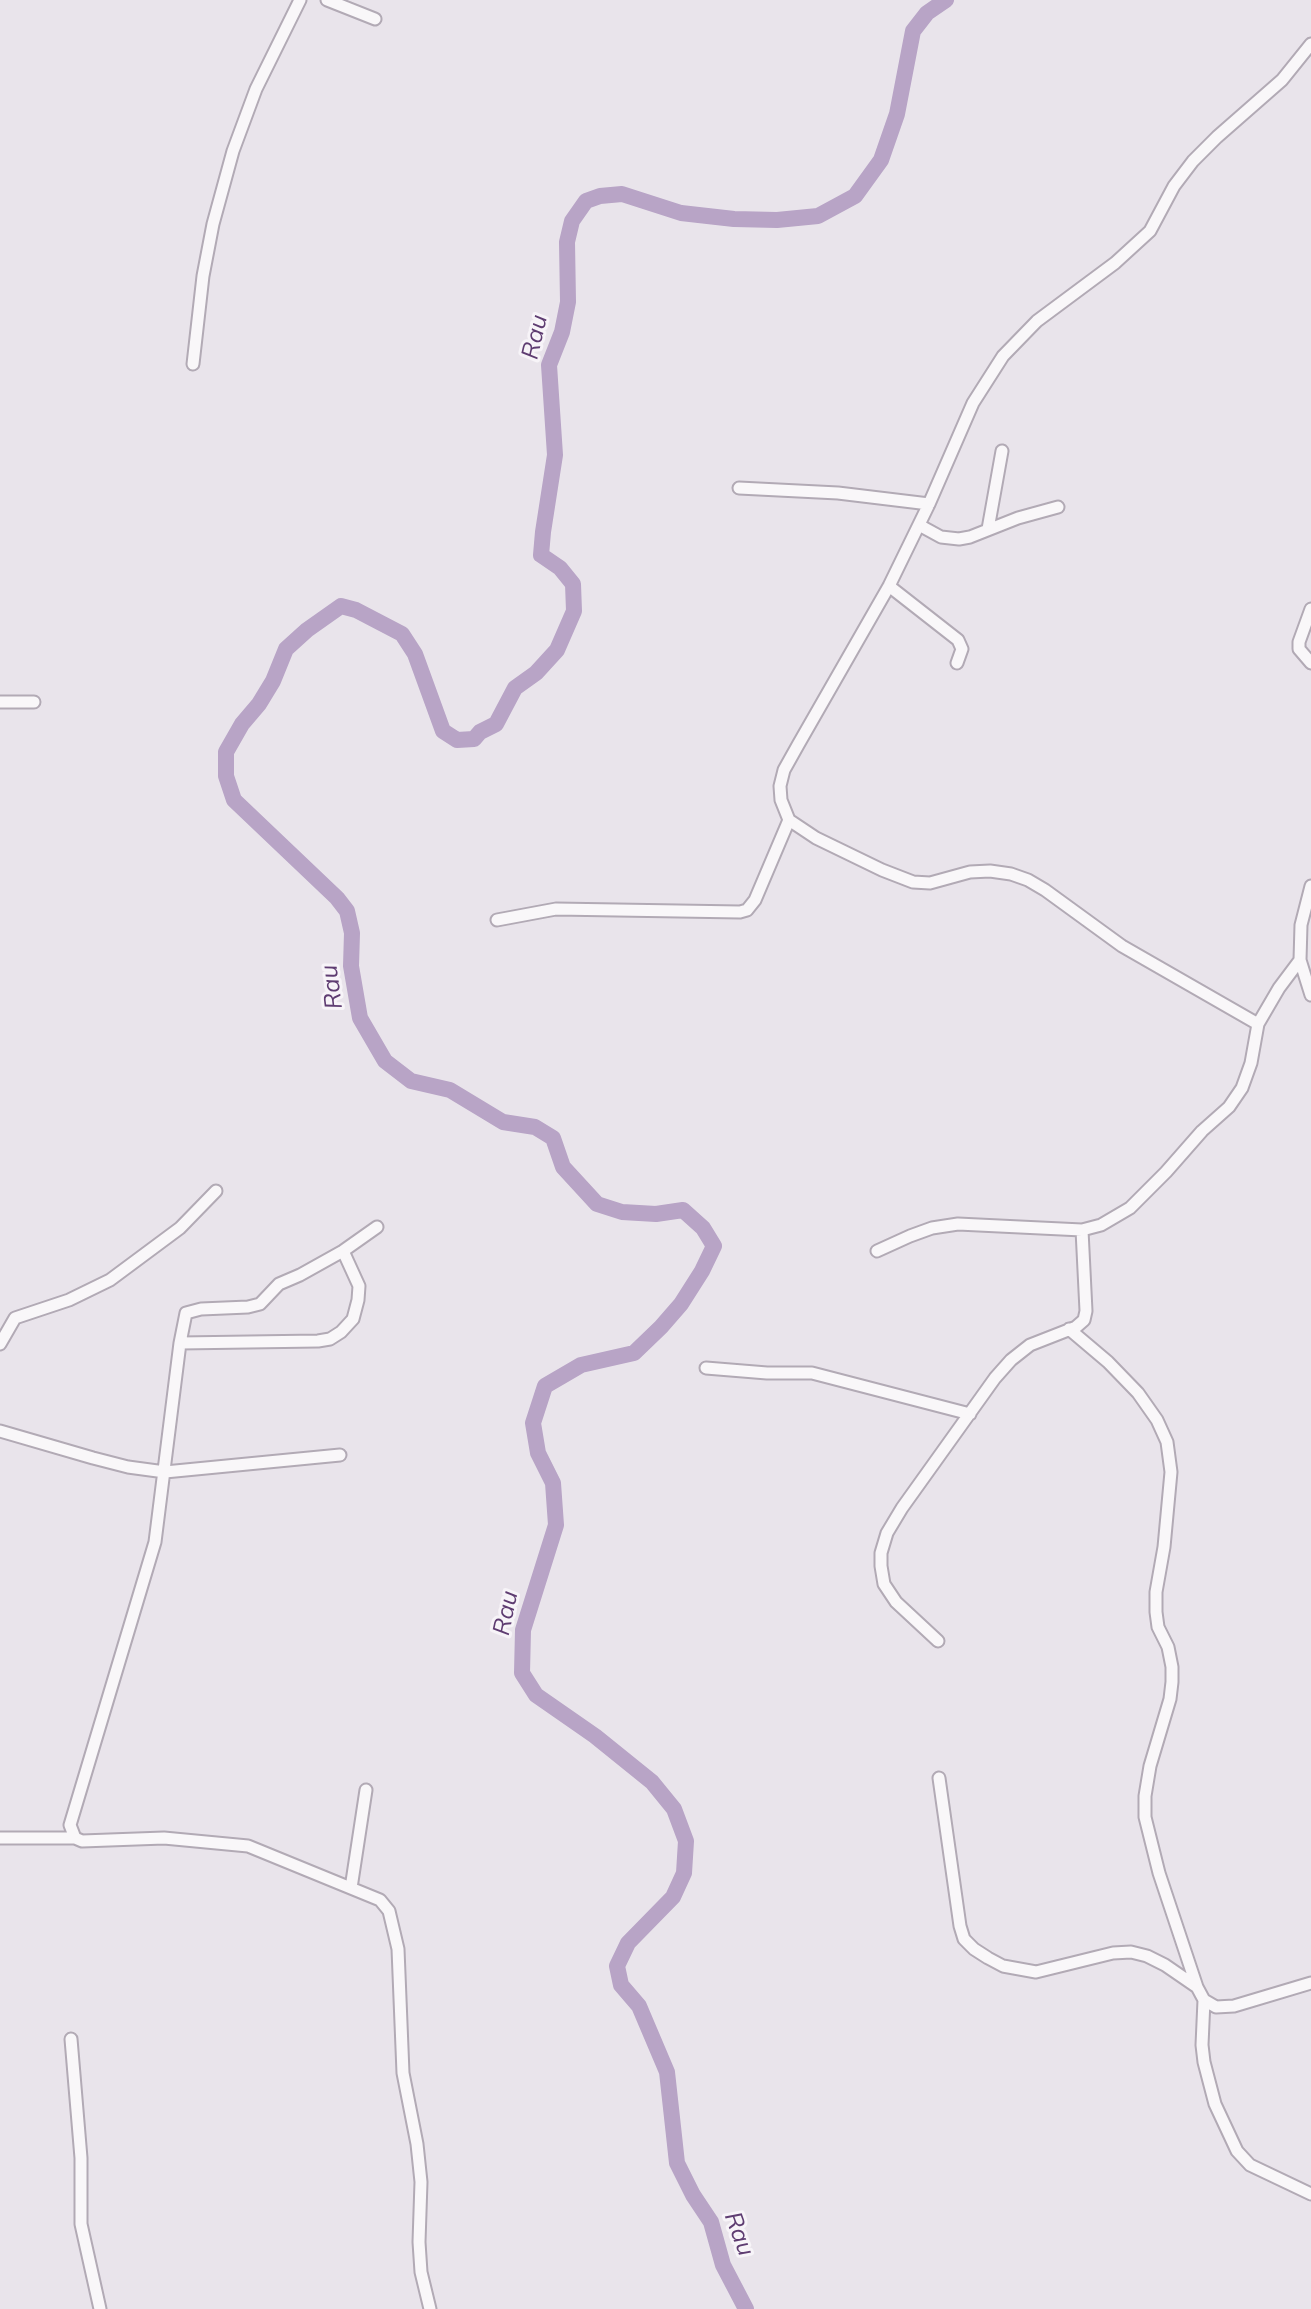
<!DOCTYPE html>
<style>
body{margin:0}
canvas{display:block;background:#e9e4eb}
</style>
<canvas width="1311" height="2309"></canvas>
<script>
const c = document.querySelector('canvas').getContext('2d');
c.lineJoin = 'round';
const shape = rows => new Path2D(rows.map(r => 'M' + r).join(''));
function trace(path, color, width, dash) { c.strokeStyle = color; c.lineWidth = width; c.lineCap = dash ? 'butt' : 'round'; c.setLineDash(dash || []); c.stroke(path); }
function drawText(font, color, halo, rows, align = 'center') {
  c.font = font + ' Mulish,sans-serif'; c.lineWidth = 6; c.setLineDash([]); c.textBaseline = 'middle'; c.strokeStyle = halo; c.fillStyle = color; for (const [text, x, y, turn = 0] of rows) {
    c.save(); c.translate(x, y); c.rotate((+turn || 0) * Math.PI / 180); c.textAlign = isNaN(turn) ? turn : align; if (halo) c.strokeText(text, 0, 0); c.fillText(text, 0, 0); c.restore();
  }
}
trace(shape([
 [746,2309,723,2265,711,2222,693,2195,677,2163,667,2072,639,2006,621,1985,617,1966,628,1943,673,1897,684,1873,686,1841,674,1809,652,1782,595,1736,536,1695,522,1673,523,1630,556,1525,553,1483,538,1453,533,1423,545,1386,581,1365,634,1353,661,1327,681,1304,702,1271,714,1246,703,1228,683,1210,656,1214,622,1212,597,1204,563,1167,553,1138,535,1127,503,1122,450,1090,411,1081,385,1061,360,1018,351,966,352,933,347,911,337,898,234,800,226,776,226,752,242,724,259,704,273,681,286,649,307,630,341,606,356,610,402,634,415,654,443,731,457,740,474,739,480,732,496,724,515,688,536,673,557,650,574,611,573,584,560,568,541,555,543,532,555,455,549,365,562,332,568,302,567,242,572,221,586,201,600,196,622,194,681,213,734,219,777,220,818,216,855,196,881,160,897,114,913,31,927,13,946,0]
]), '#b8a4c6', 16);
const minor = shape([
 [327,0,375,19],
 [193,364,203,276,213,224,233,151,256,89,300,0],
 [739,488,838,493,929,504],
 [919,525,941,537,959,539,970,537,1018,518,1058,507],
 [988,529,1002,451],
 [889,586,958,640,962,649,957,663],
 [1311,609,1299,642,1299,649,1311,663],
 [0,702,34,702],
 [1311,886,1301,925,1300,960,1311,995],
 [497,920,556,909,740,912,747,910,755,900,789,820],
 [1258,1024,1122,946,1045,890,1028,880,1011,874,990,871,970,872,930,883,913,882,882,870,816,838,789,820,781,800,780,786,784,770,798,745,889,586,929,504,973,403,1003,356,1037,321,1115,263,1150,231,1174,186,1193,161,1217,137,1282,80,1311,44],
 [377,1227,343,1251,300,1275,279,1284,260,1304,248,1307,201,1309,186,1313,180,1343,155,1542,70,1825,75,1838,82,1841,164,1838,248,1846,380,1900,389,1911,398,1949,403,2073,417,2144,421,2182,419,2242,421,2272,430,2309],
 [877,1251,910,1236,932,1228,958,1224,1082,1230,1101,1225,1130,1208,1166,1172,1202,1131,1229,1107,1242,1088,1251,1063,1258,1024,1279,988,1300,960],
 [1069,1329,1108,1362,1138,1393,1157,1420,1167,1442,1171,1472,1164,1547,1156,1592,1156,1612,1158,1627,1168,1647,1172,1667,1172,1682,1170,1699,1150,1766,1145,1796,1145,1817,1159,1873,1197,1987],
 [180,1343,318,1341,330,1339,341,1332,353,1319,358,1300,359,1286,343,1251],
 [0,1344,15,1318,69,1300,110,1280,180,1228,216,1191],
 [706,1368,767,1373,812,1373,970,1414],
 [0,1431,93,1458,128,1467,165,1472,340,1455],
 [938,1641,896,1602,884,1584,881,1566,881,1553,887,1533,902,1508,995,1378,1011,1360,1030,1345,1076,1327,1084,1320,1086,1311,1082,1230],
 [939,1778,960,1926,964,1939,974,1949,988,1958,1003,1966,1036,1972,1113,1953,1131,1952,1147,1956,1165,1965,1197,1987,1204,2000,1216,2007,1234,2006,1311,1983],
 [0,1838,75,1838],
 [351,1888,366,1790],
 [1204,2000,1202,2045,1204,2062,1215,2104,1237,2151,1250,2165,1311,2194],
 [71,2039,81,2158,81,2224,100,2309]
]);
trace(minor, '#b2aab5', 15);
trace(minor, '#f9f7f9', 11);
drawText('italic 24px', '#5e3c71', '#f7f4f8', [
 ["Rau",535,337,-77],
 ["Rau",332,987,-97],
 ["Rau",506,1613,-78],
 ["Rau",739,2234,70]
]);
</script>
